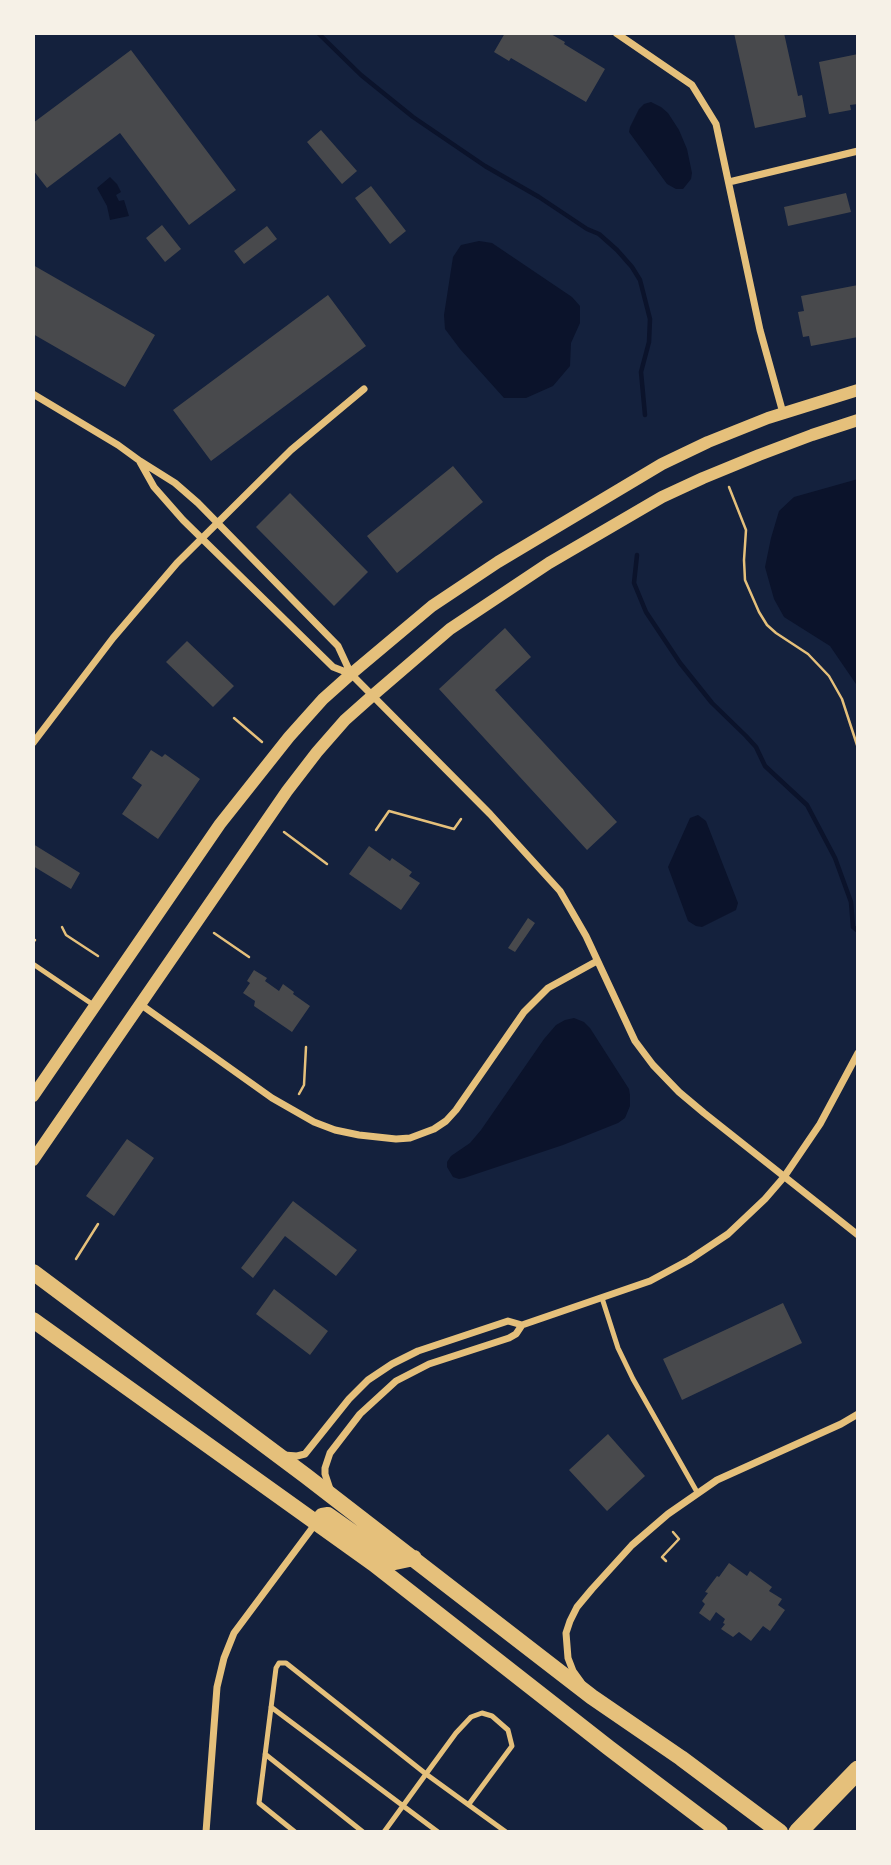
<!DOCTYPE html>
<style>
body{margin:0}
#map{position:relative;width:891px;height:1865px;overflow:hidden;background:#14213d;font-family:Montserrat,sans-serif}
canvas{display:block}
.frame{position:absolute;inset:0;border:35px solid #f6f1e7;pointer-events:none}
</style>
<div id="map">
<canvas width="891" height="1865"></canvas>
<div class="frame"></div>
</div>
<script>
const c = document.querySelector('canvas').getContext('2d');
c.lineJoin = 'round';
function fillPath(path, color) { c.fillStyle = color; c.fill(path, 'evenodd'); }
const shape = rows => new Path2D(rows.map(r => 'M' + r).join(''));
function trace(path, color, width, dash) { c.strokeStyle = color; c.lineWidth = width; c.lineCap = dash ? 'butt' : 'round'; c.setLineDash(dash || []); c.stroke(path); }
fillPath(shape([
 [651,102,661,107,668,113,679,130,687,149,692,173,691,179,683,189,676,189,667,184,629,132,630,127,639,109,644,104],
 [110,177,117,184,121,192,116,195,119,201,124,200,129,216,110,220,107,206,97,188],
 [479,241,492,243,572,297,580,306,580,323,571,343,570,366,553,386,526,398,504,398,460,349,445,329,444,315,453,257,461,245],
 [858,479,858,687,830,646,784,617,774,599,765,567,771,538,779,511,794,497],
 [698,815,706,821,738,903,736,910,702,927,696,926,688,921,668,867,690,818],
 [574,1018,584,1022,590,1028,629,1089,630,1095,630,1106,625,1118,618,1123,563,1145,464,1178,459,1179,453,1177,447,1167,447,1162,451,1156,470,1143,481,1130,544,1039,556,1025,565,1020]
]), '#0b132b');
trace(shape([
 [318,33,361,75,413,117,485,166,539,197,587,229,599,234,617,250,632,267,640,280,650,319,649,342,641,372,645,415],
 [637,555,634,583,646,612,680,663,712,703,746,736,756,747,765,766,807,805,835,858,851,902,853,927,858,931]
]), '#0b132b', 4.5);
fillPath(shape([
 [505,33,549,33,565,42,564,44,605,69,586,102,511,58,509,61,494,52],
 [734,33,784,33,798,96,802,95,806,117,755,128],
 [131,50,236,190,189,225,120,133,47,188,33,170,33,123],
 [858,54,858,104,850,105,851,110,829,114,819,62],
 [321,130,357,171,342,184,307,142],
 [371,186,406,231,390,244,355,198],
 [846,193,851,212,788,226,784,207],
 [162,225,181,249,165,262,146,238],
 [267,226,277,239,244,264,234,251],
 [33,265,155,335,125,387,33,334],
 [858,285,858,337,811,346,809,336,803,337,798,312,804,311,801,296],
 [328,295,366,346,211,461,173,410],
 [453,466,483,502,397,573,367,536],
 [290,493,368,572,334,606,256,527],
 [505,628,531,657,495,690,617,822,587,850,439,689],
 [187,641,234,686,213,707,166,662],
 [151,750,162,757,165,754,200,779,158,839,122,814,142,785,132,778],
 [33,844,80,873,71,889,33,866],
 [369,846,390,861,392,858,412,872,409,876,420,883,401,910,349,874],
 [528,918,535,923,515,952,508,948],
 [254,970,267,978,265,981,279,991,283,984,294,992,293,994,310,1006,292,1032,254,1006,255,1001,243,993,250,983,247,981],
 [127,1139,154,1158,114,1216,86,1196],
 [293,1201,357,1250,336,1276,285,1236,253,1278,241,1268],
 [274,1289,328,1331,310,1355,256,1314],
 [783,1303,802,1343,682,1400,663,1359],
 [608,1434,645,1476,607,1511,569,1470],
 [729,1563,747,1576,750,1571,772,1587,769,1591,782,1599,778,1605,785,1610,770,1631,763,1626,751,1641,739,1632,733,1637,721,1629,725,1624,723,1623,725,1619,716,1612,710,1621,699,1613,705,1604,702,1601,708,1593,705,1592,717,1576,719,1577]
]), '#48494c');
trace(shape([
 [729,487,746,530,744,560,745,580,759,612,767,625,776,633,808,654,829,676,842,699,858,748],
 [234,718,262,742],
 [376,830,389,811,454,829,461,819],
 [284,832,327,864],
 [62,927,66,935,98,956],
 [214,933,249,957],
 [33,942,35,940],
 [299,1094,304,1085,306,1047],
 [76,1259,98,1224],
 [666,1561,662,1557,679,1539,673,1532]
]), '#e5c07b', 2.5);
trace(shape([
 [33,964,95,1006],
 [602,1298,618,1348,633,1379,697,1492],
 [271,1707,438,1832],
 [265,1754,363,1832],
 [295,1832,259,1803,276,1668,279,1663,286,1663,426,1774,456,1733,471,1717,482,1713,492,1716,508,1730,512,1746,469,1804],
 [384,1832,426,1774,506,1832]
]), '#e5c07b', 5);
trace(shape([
 [616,33,692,85,716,124,760,330,783,413],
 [729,182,858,151],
 [33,394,118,445,140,461,175,483,198,503,338,646,351,674,490,814,560,891,586,936,635,1041,653,1065,679,1092,704,1113,858,1235],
 [140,462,154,487,183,520,333,667,351,674],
 [33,743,113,638,177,563,291,450,364,389],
 [140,1004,272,1098,314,1122,335,1130,359,1135,396,1139,410,1138,434,1129,446,1121,456,1110,524,1012,548,988,597,961],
 [284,1455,297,1456,305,1454,349,1399,368,1380,392,1364,418,1351,508,1321,522,1325],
 [330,1489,325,1474,325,1468,330,1453,360,1414,396,1381,429,1364,509,1338,516,1334,522,1325,650,1281,689,1260,728,1234,765,1199,784,1177,820,1124,858,1053],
 [581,1682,573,1671,568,1658,566,1633,570,1621,577,1607,592,1589,632,1545,668,1514,717,1480,841,1424,858,1414],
 [206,1832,217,1687,224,1658,234,1633,316,1523]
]), '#e5c07b', 7);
trace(shape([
 [33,1096,220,824,289,737,323,699,351,674,432,606,498,562,662,464,708,442,768,418,858,390],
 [33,1160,287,791,317,752,345,720,372,696,450,629,549,563,662,497,703,478,759,455,812,435,858,420]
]), '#e5c07b', 12);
trace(shape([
 [33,1272,306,1476,592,1697,681,1758,780,1832],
 [33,1320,374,1564,609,1748,720,1832],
 [317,1522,322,1516,328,1515,395,1562,414,1558]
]), '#e5c07b', 16);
trace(shape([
 [798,1832,858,1770]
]), '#e5c07b', 19);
</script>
